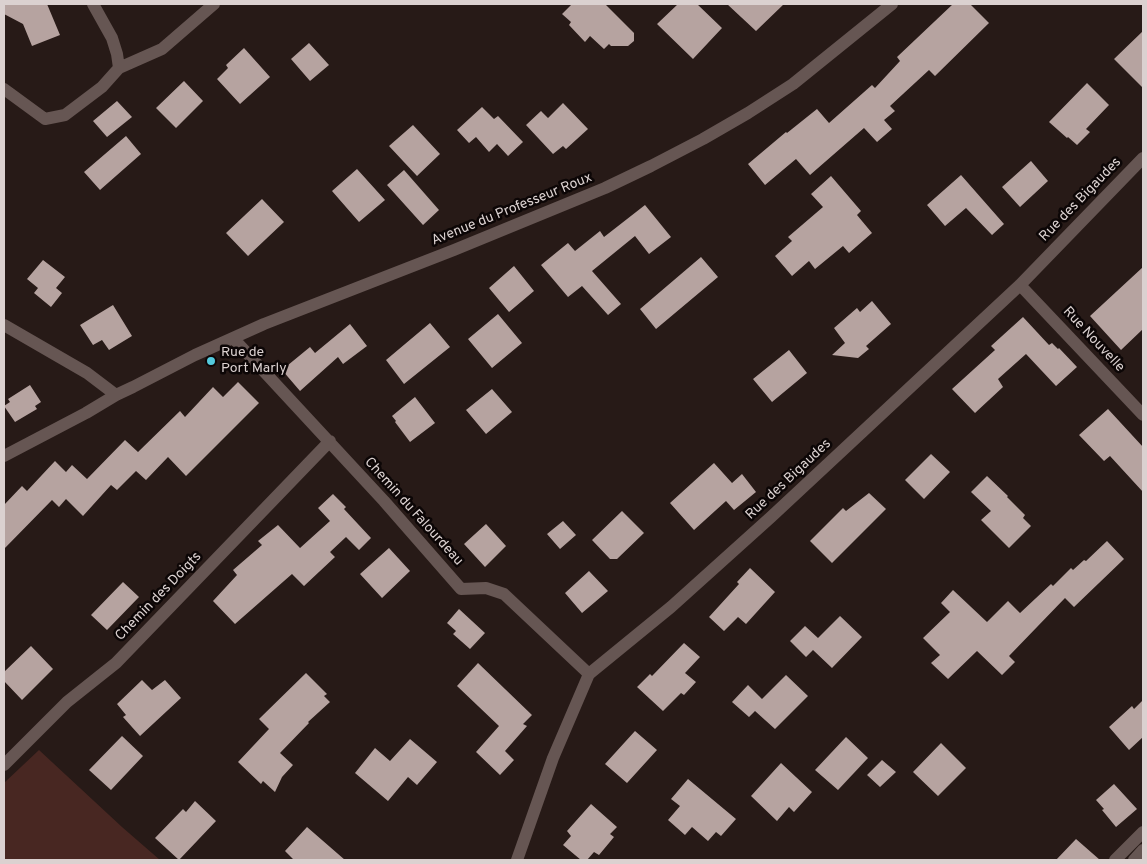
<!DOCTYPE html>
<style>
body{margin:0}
#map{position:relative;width:1147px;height:864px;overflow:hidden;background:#271a17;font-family:Overpass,sans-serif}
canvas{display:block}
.frame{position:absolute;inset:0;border:5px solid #dbd1d0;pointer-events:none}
</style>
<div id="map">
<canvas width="1147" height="864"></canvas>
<div class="frame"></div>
</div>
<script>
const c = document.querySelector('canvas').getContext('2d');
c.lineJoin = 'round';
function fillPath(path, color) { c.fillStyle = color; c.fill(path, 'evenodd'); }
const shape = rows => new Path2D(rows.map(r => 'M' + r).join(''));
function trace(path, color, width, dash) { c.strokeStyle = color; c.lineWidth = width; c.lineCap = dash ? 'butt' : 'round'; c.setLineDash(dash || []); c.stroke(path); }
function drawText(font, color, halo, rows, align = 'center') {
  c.font = font + ' Overpass,sans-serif'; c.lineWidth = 5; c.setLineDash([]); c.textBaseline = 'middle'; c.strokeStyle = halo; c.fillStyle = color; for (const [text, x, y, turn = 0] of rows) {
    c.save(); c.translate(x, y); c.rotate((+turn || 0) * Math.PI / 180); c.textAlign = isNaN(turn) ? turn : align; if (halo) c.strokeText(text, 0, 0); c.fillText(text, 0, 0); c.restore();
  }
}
fillPath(shape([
 [39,750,122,827,160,860,4,860,4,783]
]), '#482722');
fillPath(shape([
 [4,4,47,4,60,35,32,46,23,24,4,14],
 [572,4,605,4,634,33,634,41,628,46,611,46,609,44,604,49,590,36,585,42,569,25,571,22,562,14],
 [678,4,697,4,722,28,693,59,657,24],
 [727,4,784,4,756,31],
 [953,4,970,4,989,23,935,76,929,70,890,106,895,111,884,120,892,129,877,142,864,128,810,175,796,159,765,185,748,164,786,132,787,133,817,109,829,123,872,85,875,88,900,61,897,57],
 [1143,31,1143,88,1114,59],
 [309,43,329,65,310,81,291,59],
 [244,48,270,77,240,104,217,79,228,68,226,65],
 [184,81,203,101,176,128,156,108],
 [1087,83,1109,105,1086,129,1090,132,1077,145,1068,137,1067,138,1049,122],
 [117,101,132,117,107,137,93,121],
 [563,103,588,129,566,149,563,146,553,154,526,125,541,111,548,118],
 [482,107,494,119,498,116,523,142,508,156,497,144,489,152,476,137,469,143,457,130],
 [413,125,440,154,417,176,389,146],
 [126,136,141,154,100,190,84,172],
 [1031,161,1048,181,1020,207,1002,187],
 [357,169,385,200,359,222,332,191],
 [404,170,439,210,423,225,387,185],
 [961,175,1004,224,992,235,966,208,945,226,927,205],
 [831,176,861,211,857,215,872,233,849,253,843,246,815,269,809,261,792,276,775,256,792,241,788,237,823,207,811,194],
 [262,199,284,222,248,256,226,233],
 [645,205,671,237,649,254,635,236,592,271,621,304,608,315,582,286,568,297,541,265,568,243,575,251,600,231,604,237],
 [701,257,718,277,656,329,640,309],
 [43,260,65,277,56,288,62,293,51,307,34,293,38,288,27,279],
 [514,266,534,291,509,312,489,288],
 [1143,267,1143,329,1121,350,1090,316],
 [872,301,891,324,866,346,869,349,858,358,832,355,845,343,834,328,857,308,860,312],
 [113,305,132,336,109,350,102,340,93,345,80,325],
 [498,314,522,343,492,368,468,339],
 [1023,317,1049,345,1052,343,1058,349,1059,348,1077,367,1056,386,1026,354,998,379,1003,387,975,413,952,389,995,350,991,346],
 [430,323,450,347,404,384,386,360],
 [350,324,367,346,343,364,338,357,300,391,282,370,310,347,315,353],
 [789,350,807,373,772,402,753,379],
 [238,382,259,403,186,476,168,457,146,480,136,471,117,490,111,485,83,516,66,499,59,507,52,500,4,549,4,505,22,486,27,491,55,461,66,472,72,465,87,479,125,440,138,452,180,411,185,417,213,387,223,397],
 [30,385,41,402,35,406,37,409,15,422,4,406,10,402,8,399],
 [492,389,512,412,486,434,466,410],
 [415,397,435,423,410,442,395,422,396,421,392,416],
 [1108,409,1143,447,1143,492,1110,456,1104,461,1079,435],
 [931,454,950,472,924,499,905,480],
 [714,463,732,483,742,474,756,492,734,510,726,501,694,530,670,503],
 [987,476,1008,496,1007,497,1025,515,1023,518,1031,526,1009,548,981,520,991,511,971,492],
 [869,493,886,509,832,563,810,541,843,508,846,511],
 [333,494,346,507,344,509,371,538,359,550,346,537,330,552,335,557,304,586,292,574,235,624,213,601,237,575,233,570,262,545,258,541,278,525,300,548,330,521,318,508],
 [622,511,644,533,617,559,610,559,592,540],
 [563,521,576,535,560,549,547,534],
 [486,524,506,546,485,567,464,544],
 [1107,541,1124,559,1074,607,1065,598,1009,656,1015,662,1002,675,977,651,948,679,931,663,940,655,923,638,950,612,941,603,953,590,987,622,1008,601,1020,613,1051,584,1053,586,1071,568,1073,570,1084,560,1086,561],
 [389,548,410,571,382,598,360,574],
 [750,568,775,592,746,624,738,617,724,631,709,617,739,584,737,582],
 [589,571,608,591,582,613,565,593],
 [123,582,139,597,107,630,91,615],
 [459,609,485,633,470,649,453,634,456,631,447,623],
 [840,616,862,637,832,668,813,650,806,657,790,641,805,626,818,638],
 [684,643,700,657,685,673,696,682,684,695,681,693,663,711,637,687,650,674,652,676],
 [31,646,53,669,22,700,4,681,4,672],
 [478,663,532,715,523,724,527,726,505,751,514,760,500,775,476,752,499,726,457,686],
 [306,673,327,694,324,696,330,702,308,722,309,723,280,753,293,765,282,777,275,792,263,781,261,784,238,762,269,729,259,719],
 [786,675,808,696,775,729,755,711,749,717,732,702,748,685,762,699],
 [142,680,152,690,165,680,181,698,140,736,123,717,126,715,117,704],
 [1143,700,1143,737,1129,750,1109,727,1132,706,1134,709],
 [635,731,657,750,627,783,605,764],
 [122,736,143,756,111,790,89,770],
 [846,737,868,758,838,790,815,770],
 [410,739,437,762,417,785,408,777,388,801,355,773,375,748,390,761],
 [941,743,966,768,938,796,913,772],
 [882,760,896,772,880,787,867,775],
 [781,763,812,792,794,812,789,807,777,821,751,796],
 [688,779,736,819,721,836,716,832,708,841,692,827,685,835,668,820,680,806,671,799],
 [1114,784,1137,809,1116,827,1102,810,1104,809,1096,800],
 [195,801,216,821,179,860,155,838,183,809,186,812],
 [591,804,617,827,610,834,614,837,599,855,594,852,587,860,581,860,563,845,571,836,567,831],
 [307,827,345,860,294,860,285,851],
 [1076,839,1100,860,1056,860]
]), '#b6a3a0');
trace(shape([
 [119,68,162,49,214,4],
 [4,89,45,119,65,115,102,87,119,68,117,54,112,38,93,4],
 [1020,285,1143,415],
 [4,325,87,373,116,395],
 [233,338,384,501,461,589,486,588,504,594,589,674],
 [4,456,86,413,116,395,133,387,195,355,264,324,454,250,605,188,651,166,703,139,748,113,793,84,892,4],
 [4,765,67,702,116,663,330,441],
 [517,860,553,758,589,674,671,607,771,517,1020,285,1143,158]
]), '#665653', 12);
trace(shape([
 [1115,860,1143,832],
 [1134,860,1143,850]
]), '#665653', 12);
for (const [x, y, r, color] of [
 [211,361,5,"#54cadd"]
]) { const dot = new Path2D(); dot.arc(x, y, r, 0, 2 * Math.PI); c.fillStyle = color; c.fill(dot); trace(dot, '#0c0606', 2); }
drawText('14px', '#dbd1d0', '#0c0606', [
 ["Rue des Bigaudes",1081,200,-46],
 ["Avenue du Professeur Roux",512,210,-22],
 ["Rue Nouvelle",1093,340,47],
 ["Rue des Bigaudes",789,480,-43],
 ["Chemin du Falourdeau",413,512,48],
 ["Chemin des Doigts",159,597,-46]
]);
drawText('14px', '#dbd1d0', '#0c0606', [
 ["Rue de",221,353],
 ["Port Marly",221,369]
], 'left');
</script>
